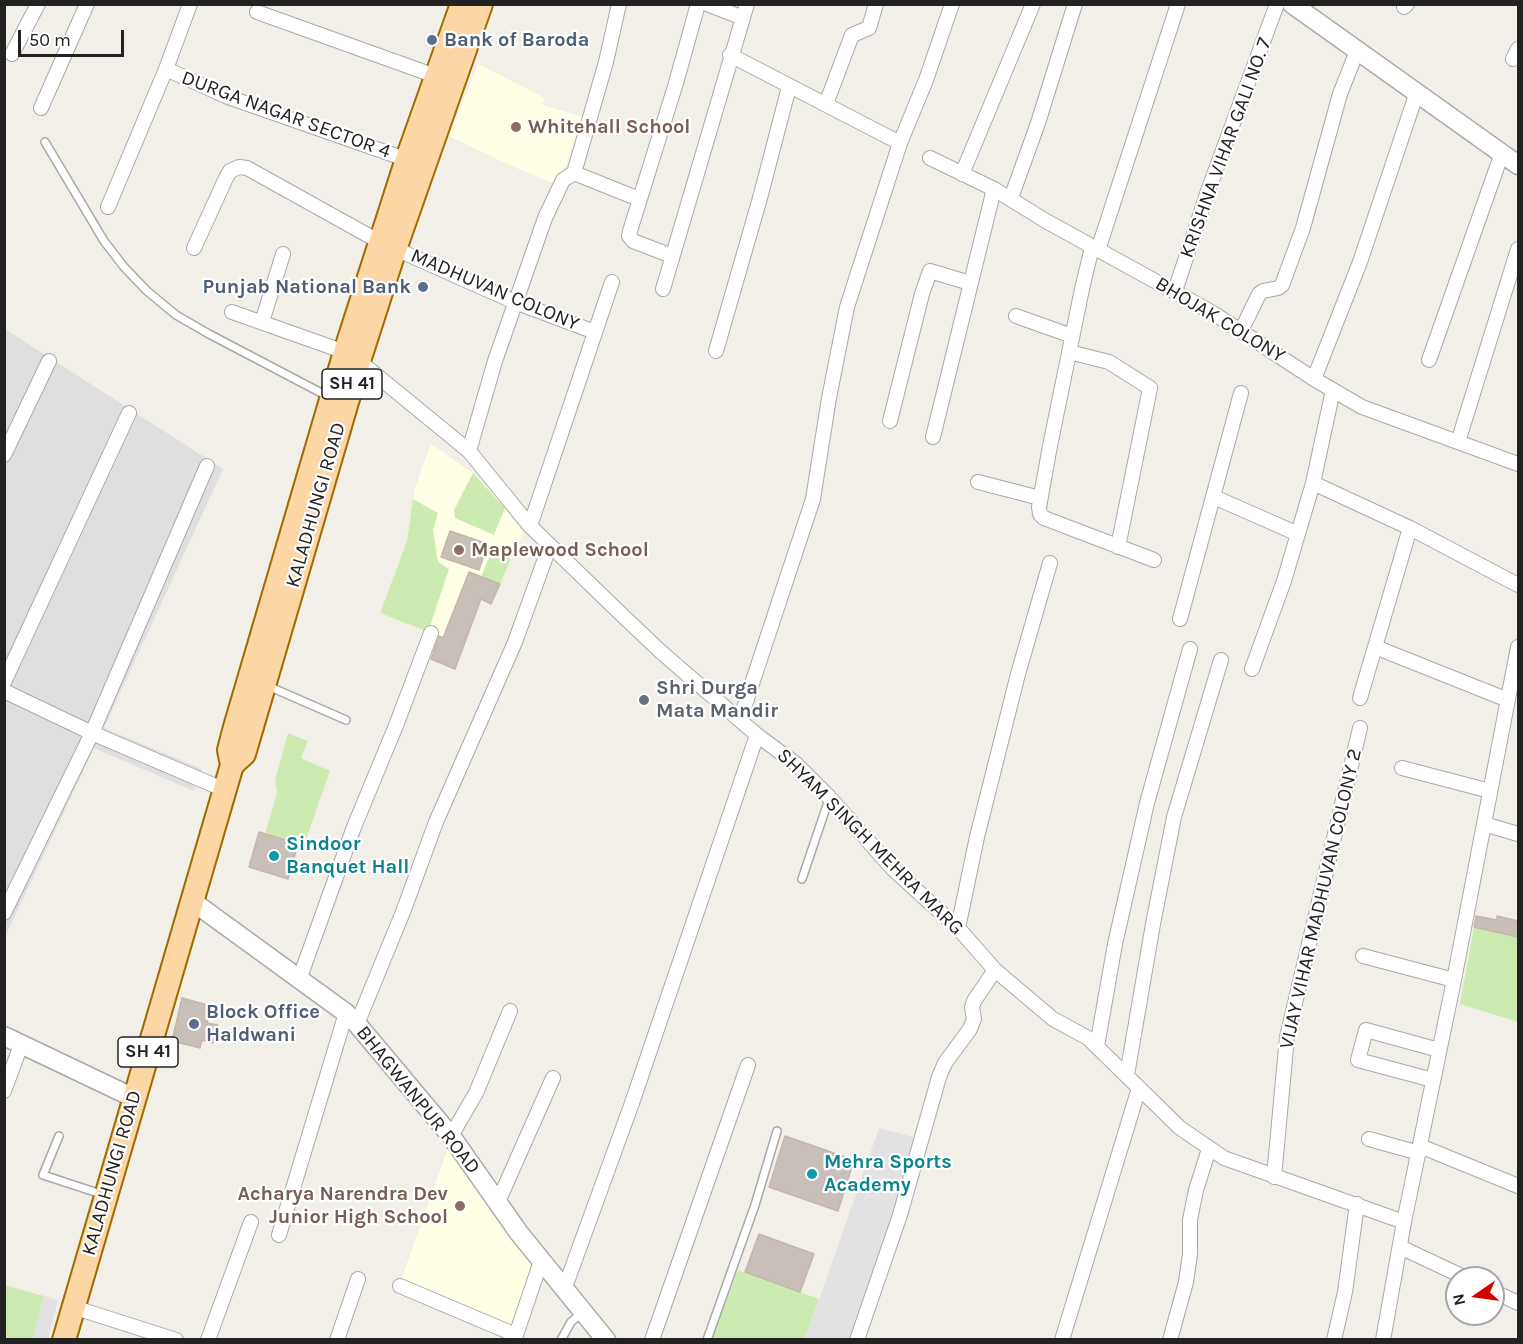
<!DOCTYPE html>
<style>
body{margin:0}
#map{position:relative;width:1523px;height:1344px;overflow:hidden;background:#f2efe9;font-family:Karla,sans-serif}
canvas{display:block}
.frame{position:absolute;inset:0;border:6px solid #222;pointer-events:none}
.north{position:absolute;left:1445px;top:1266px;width:60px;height:60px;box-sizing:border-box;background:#fff;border:2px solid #a7a7a7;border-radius:50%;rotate:257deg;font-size:16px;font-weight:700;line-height:24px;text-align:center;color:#222}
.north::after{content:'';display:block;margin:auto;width:21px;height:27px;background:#d40000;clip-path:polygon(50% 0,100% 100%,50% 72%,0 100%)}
.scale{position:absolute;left:18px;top:30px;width:106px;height:27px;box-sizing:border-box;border:3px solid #222;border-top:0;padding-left:8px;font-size:18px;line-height:21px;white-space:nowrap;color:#222;-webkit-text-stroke:4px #fff;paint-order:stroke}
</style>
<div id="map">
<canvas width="1523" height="1344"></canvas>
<div class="frame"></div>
<div class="north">N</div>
<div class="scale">50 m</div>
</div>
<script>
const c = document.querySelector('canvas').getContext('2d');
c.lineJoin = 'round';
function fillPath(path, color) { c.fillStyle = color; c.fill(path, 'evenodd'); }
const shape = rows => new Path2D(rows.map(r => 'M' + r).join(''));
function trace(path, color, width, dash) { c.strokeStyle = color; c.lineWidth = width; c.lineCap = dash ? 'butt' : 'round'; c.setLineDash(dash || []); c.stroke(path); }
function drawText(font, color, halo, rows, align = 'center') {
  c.font = font + ' Karla,sans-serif'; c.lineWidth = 4.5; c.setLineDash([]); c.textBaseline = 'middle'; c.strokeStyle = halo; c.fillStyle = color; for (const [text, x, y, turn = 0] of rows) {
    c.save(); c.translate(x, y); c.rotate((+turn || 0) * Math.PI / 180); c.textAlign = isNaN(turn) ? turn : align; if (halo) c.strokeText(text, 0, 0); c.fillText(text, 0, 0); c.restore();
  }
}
fillPath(shape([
 [5,329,223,469,104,728,202,769,194,791,94,748,5,937]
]), '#e0dfdf');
fillPath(shape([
 [478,64,545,98,542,105,584,117,558,185,514,167,449,136],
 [431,444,473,473,497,498,523,533,491,604,481,600,455,669,427,657,434,634,380,613,407,541,415,488],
 [449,1145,535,1266,513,1330,400,1283]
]), '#ffffe5');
fillPath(shape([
 [473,473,505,508,494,535,455,518,454,510],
 [413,499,438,513,433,530,438,562,449,569,428,632,380,613,407,541],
 [492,550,511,559,500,584,481,577],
 [288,733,308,741,301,758,330,771,304,845,265,834,277,793,275,780],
 [1474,927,1518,937,1518,1022,1460,1004],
 [738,1270,819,1299,805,1339,711,1339],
 [4,1285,44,1296,33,1339,5,1339]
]), '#cdebb0');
fillPath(shape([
 [879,1128,917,1138,902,1192,853,1339,805,1340],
 [44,1296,58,1300,48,1339,33,1339]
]), '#e2e2e2');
const building = shape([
 [450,531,488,544,479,570,441,557,450,531],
 [469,572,500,584,491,604,481,599,455,669,431,659,439,636,443,638,469,572],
 [259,832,298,844,288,879,249,867,259,832],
 [1476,916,1497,920,1497,916,1518,921,1518,937,1474,927,1476,916],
 [182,998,211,1006,207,1023,218,1025,213,1043,202,1040,200,1048,172,1041,182,998],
 [785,1136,854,1160,838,1211,769,1187,785,1136],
 [759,1234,814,1254,800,1292,745,1272,759,1234]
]);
fillPath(building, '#c7bfb8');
trace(building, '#c4b6ab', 1.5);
const service = shape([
 [45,142,104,241,124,267,147,291,176,315,209,334,329,397],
 [268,686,346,720],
 [802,879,829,799],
 [59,1136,43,1175,104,1195],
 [561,1340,571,1322,583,1312],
 [707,1340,755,1205,777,1131]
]);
const minor = shape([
 [707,4,743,18],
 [1404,7,1407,4],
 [257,12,441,78],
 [12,54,38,4],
 [730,55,900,143],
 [1513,59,1518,49],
 [166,69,228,97,411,161],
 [826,104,852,35,869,28,876,4],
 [41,108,87,4],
 [930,158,994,189,1046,221,1213,313,1314,379,1362,407,1518,464],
 [574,173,639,199],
 [962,174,1033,4],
 [1011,198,1038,123,1075,4],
 [108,207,166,69,190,4],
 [1092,247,1082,289,1050,446,1039,507,1040,514,1044,518,1154,560],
 [194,248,226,178,230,171,239,167,247,168,380,242,515,302,595,332],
 [1098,250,1178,4],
 [672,256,633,241,629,236,630,231,676,83,698,4],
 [663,289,747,4],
 [1175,291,1208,191,1277,4],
 [232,312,345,352,359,361,469,451,530,526,621,614,660,651,757,735,796,764,830,798,893,869,958,928,995,970,1053,1019,1088,1038,1180,1128,1224,1158,1404,1222],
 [1016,316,1072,336],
 [262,322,283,254],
 [1241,331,1259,294,1263,291,1278,288,1282,285,1303,228,1340,94,1357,51],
 [716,351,760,198,789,87],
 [1069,352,1109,362,1150,388,1118,547],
 [1429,360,1502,153],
 [1314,379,1360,262,1417,92],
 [890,421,922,294,930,271,970,283],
 [933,437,994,189],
 [1458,442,1518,249],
 [469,451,495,361,545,218,563,180,574,173,606,62,619,4],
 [4,455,49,361],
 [978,482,1040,498],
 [1313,483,1410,528,1518,585],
 [1214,497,1298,534],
 [530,526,612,282],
 [1180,619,1241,393],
 [1375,647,1508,700],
 [1252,669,1284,581,1313,483,1333,390],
 [4,682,129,413],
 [4,691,92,733,225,790],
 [1360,698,1410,528],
 [740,720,813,499,829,398,847,307,900,143,926,80,952,4],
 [1402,768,1490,791],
 [1484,824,1518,834],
 [4,913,92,733,207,466],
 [958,928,977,837,1018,674,1050,563],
 [1363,956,1454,980],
 [299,980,354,827,397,723,431,633],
 [357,1024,403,912,436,822,515,642,550,545],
 [1097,1046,1115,944,1147,803,1190,649],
 [1127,1075,1153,924,1174,817,1221,660],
 [1433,1080,1358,1060,1366,1030,1439,1050],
 [4,1091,21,1045],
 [451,1136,476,1093,510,1011],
 [1369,1139,1419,1153],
 [1420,1146,1518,1186],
 [1274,1177,1287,1037,1360,728],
 [498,1202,553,1078],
 [279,1235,346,1013],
 [1400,1247,1466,1278],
 [400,1286,516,1335,541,1261],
 [564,1290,632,1103,757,735],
 [1493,1291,1518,1303],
 [73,1307,176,1340],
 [208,1340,251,1222],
 [337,1340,358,1279],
 [652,1340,748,1065],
 [857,1340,900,1215,939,1077,945,1063,970,1029,974,1019,972,1007,974,1001,995,970],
 [1062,1340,1139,1088],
 [1170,1340,1186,1282,1190,1254,1190,1220,1196,1190,1209,1149],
 [1334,1340,1345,1292,1357,1204],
 [1383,1340,1404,1222,1454,980,1518,647]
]);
const tertiary = shape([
 [1292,4,1518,165],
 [192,901,346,1013,357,1024,451,1136,519,1233,606,1340],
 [4,1036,134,1098]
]);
const primary = shape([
 [232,765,229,750,235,727,345,352,407,159,462,4],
 [64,1340,232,765,244,754,359,361,395,249,481,4]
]);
trace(service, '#a9a9a9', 10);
trace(minor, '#a9a9a9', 16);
trace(tertiary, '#a9a9a9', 21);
trace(primary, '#a06b00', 26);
trace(service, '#fff', 7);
trace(minor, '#fff', 14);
trace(tertiary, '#fff', 18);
trace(primary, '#fcd6a4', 22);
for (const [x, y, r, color] of [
 [432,40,6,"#5c6f8a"],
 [516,127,6,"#8d6e63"],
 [423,287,6,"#5c6f8a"],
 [459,550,6,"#8d6e63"],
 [644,700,6,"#6b7280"],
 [274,856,6,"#0f9aa8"],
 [194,1024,6,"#5c6f8a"],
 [812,1174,6,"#0f9aa8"],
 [460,1206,6,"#8d6e63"]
]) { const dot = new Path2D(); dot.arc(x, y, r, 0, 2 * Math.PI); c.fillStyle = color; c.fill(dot); trace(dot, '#fff', 2); }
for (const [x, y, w] of [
 [352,384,60],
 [148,1052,60]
]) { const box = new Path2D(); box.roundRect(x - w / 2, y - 15, w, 30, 4.5); c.fillStyle = '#fff'; c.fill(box); trace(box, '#222', 1.5); }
drawText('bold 18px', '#222', null, [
 ["SH 41",352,384],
 ["SH 41",148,1052]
]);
drawText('bold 20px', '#4e5e75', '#fff', [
 ["Bank of Baroda",444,40],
 ["Punjab National Bank",411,287,"right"],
 ["Block Office",206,1012],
 ["Haldwani",206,1035]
], 'left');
drawText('20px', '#222', '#fff', [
 ["DURGA NAGAR SECTOR 4",286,115,20],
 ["KRISHNA VIHAR GALI NO. 7",1226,148,-70],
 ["MADHUVAN COLONY",495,290,23],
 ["BHOJAK COLONY",1220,320,31],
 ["KALADHUNGI ROAD",316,505,-74],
 ["SHYAM SINGH MEHRA MARG",870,842,45],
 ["VIJAY VIHAR MADHUVAN COLONY 2",1321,899,-77],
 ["BHAGWANPUR ROAD",418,1100,51],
 ["KALADHUNGI ROAD",112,1173,-74]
]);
drawText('bold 20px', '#785e54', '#fff', [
 ["Whitehall School",528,127],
 ["Maplewood School",471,550],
 ["Acharya Narendra Dev",448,1194,"right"],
 ["Junior High School",448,1217,"right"]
], 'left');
drawText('bold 20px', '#5b616d', '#fff', [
 ["Shri Durga",656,688],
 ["Mata Mandir",656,711]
], 'left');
drawText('bold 20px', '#0d838f', '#fff', [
 ["Sindoor",286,844],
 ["Banquet Hall",286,867],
 ["Mehra Sports",824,1162],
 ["Academy",824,1185]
], 'left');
</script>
